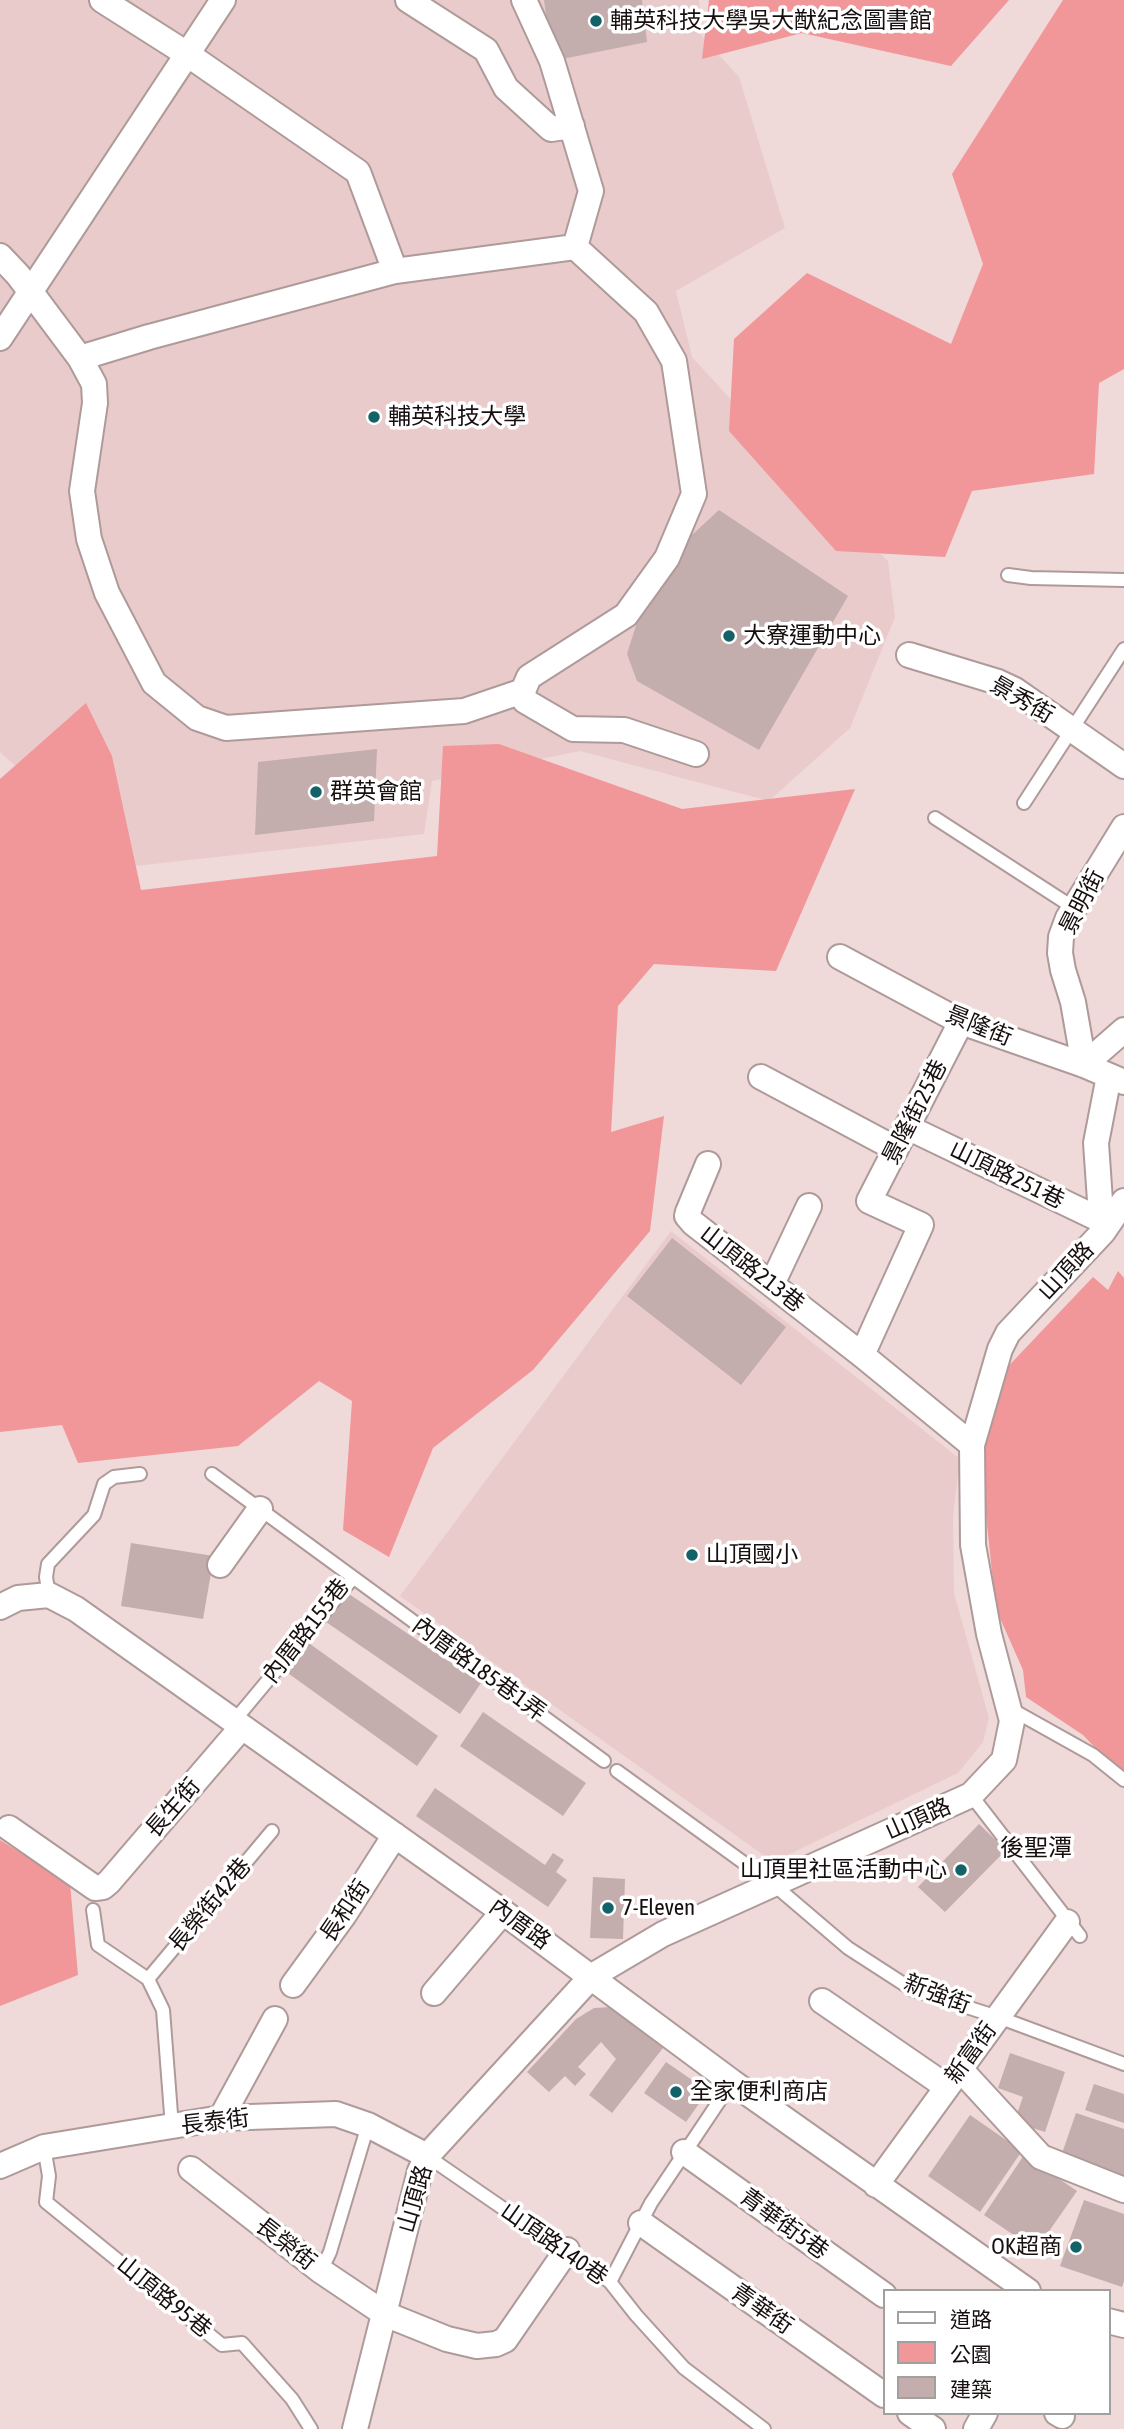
<!DOCTYPE html>
<meta charset="utf-8">
<style>
body{margin:0}
#map{position:relative;width:1124px;height:2429px;overflow:hidden;background:#f0d9d9;font-family:"Asap Condensed","Noto Sans TC",sans-serif}
canvas{display:block}
.legend{position:absolute;left:883px;top:2289px;width:228px;height:126px;box-sizing:border-box;background:#fff;border:2px solid #a29f9f;margin:0;padding:9px 12px;list-style:none;font-size:21px;color:#170f0f}
.legend li{display:flex;align-items:center;gap:14px;height:35px}
.legend b{width:35px;border:2px solid #a29f9f}
</style>
<div id="map">
<canvas width="1124" height="2429"></canvas>
<ul class="legend">
<li><b style="height:9px;background:#fff"></b>道路</li>
<li><b style="height:19px;background:#f19699"></b>公園</li>
<li><b style="height:19px;background:#c3adad"></b>建築</li>
</ul>
</div>
<script>
const c = document.querySelector('canvas').getContext('2d');
c.lineJoin = 'round';
function fillPath(path, color) { c.fillStyle = color; c.fill(path, 'evenodd'); }
const shape = rows => new Path2D(rows.map(r => 'M' + r).join(''));
function trace(path, color, width, dash) { c.strokeStyle = color; c.lineWidth = width; c.lineCap = dash ? 'butt' : 'round'; c.setLineDash(dash || []); c.stroke(path); }
function drawText(font, color, halo, rows, align = 'center') {
  c.font = font + ' "Asap Condensed","Noto Sans TC",sans-serif'; c.lineWidth = 7; c.setLineDash([]); c.textBaseline = 'middle'; c.strokeStyle = halo; c.fillStyle = color; for (const [text, x, y, turn = 0] of rows) {
    c.save(); c.translate(x, y); c.rotate((+turn || 0) * Math.PI / 180); c.textAlign = isNaN(turn) ? turn : align; if (halo) c.strokeText(text, 0, 0); c.fillText(text, 0, 0); c.restore();
  }
}
fillPath(shape([
 [0,0,699,0,701,35,739,77,785,228,676,291,692,357,803,478,888,561,895,617,850,728,769,801,580,751,432,781,424,834,126,867,0,752],
 [671,1231,960,1459,953,1516,954,1593,989,1718,983,1742,958,1773,773,1862,400,1596]
]), '#eacbcb');
fillPath(shape([
 [709,0,1009,0,951,66,802,33,702,59],
 [1063,0,1124,0,1124,369,1099,383,1094,474,972,491,945,557,836,551,729,431,734,339,807,273,951,344,983,264,952,174],
 [86,703,112,756,141,890,437,856,443,746,499,744,682,809,855,789,776,971,654,964,618,1006,611,1132,664,1116,650,1231,533,1370,433,1448,389,1557,343,1530,352,1401,319,1381,238,1446,78,1463,62,1425,0,1432,0,779],
 [1118,1271,1124,1278,1124,1778,1083,1735,1026,1697,1023,1670,996,1609,979,1450,999,1376,1093,1277,1108,1290],
 [0,1840,70,1883,78,1975,0,2006]
]), '#f19699');
fillPath(shape([
 [544,0,642,0,647,42,552,61],
 [719,510,848,596,759,750,637,681,627,654,638,619,683,530,693,534],
 [377,749,374,821,255,835,258,762],
 [672,1238,786,1327,741,1385,627,1296],
 [131,1543,214,1556,203,1619,121,1606],
 [346,1592,481,1683,460,1714,326,1622],
 [306,1641,438,1736,417,1766,285,1671],
 [483,1712,586,1783,563,1816,460,1746],
 [435,1788,545,1865,553,1853,564,1860,556,1872,567,1880,548,1907,416,1816],
 [979,1824,1006,1850,945,1912,918,1887],
 [593,1877,625,1879,623,1939,590,1938],
 [611,2007,663,2048,612,2113,589,2095,616,2059,601,2042,578,2067,586,2074,575,2086,565,2076,549,2092,527,2072,576,2019,594,2008],
 [1010,2053,1065,2072,1045,2132,1014,2122,1023,2097,998,2088],
 [666,2062,708,2091,686,2122,644,2093],
 [1094,2084,1124,2094,1124,2123,1085,2110],
 [1076,2113,1124,2129,1124,2182,1059,2162],
 [970,2115,1022,2151,980,2212,928,2176],
 [1024,2155,1077,2191,1036,2250,984,2215],
 [1084,2200,1124,2214,1124,2281,1122,2287,1060,2266]
]), '#c3adad');
const lane = shape([
 [1008,575,1031,578,1124,580],
 [1024,803,1124,649],
 [935,818,1074,908],
 [212,1474,604,1761],
 [49,1595,46,1577,48,1564,94,1515,104,1484,114,1477,140,1474],
 [1009,1708,1093,1755,1124,1780],
 [234,1721,353,1578],
 [617,1771,773,1884,848,1948,913,1990,998,2017,1124,2064],
 [971,1795,1080,1936],
 [93,1910,98,1945,148,1979,163,2010,172,2127],
 [148,1979,272,1831],
 [44,2147,49,2176,46,2202,222,2345,242,2343,292,2399,311,2429],
 [427,2156,610,2282,636,2315,684,2368,764,2429],
 [321,2271,330,2252,368,2125],
 [610,2282,651,2203,732,2082]
]);
const street = shape([
 [102,0,187,54,358,172,395,271],
 [408,0,486,50,506,88,551,129,572,126],
 [524,0,552,61,591,191,575,247],
 [0,256,18,275,80,358,149,337,395,271,575,247,646,312,674,361,694,494,667,558,626,615,529,677,523,691,525,701,573,729,624,730,696,754],
 [0,338,223,0],
 [80,358,94,384,95,403,82,491,89,539,107,593,154,683,197,718,226,728,464,711,523,691],
 [909,655,998,682,1015,690,1124,766],
 [840,957,961,1022,1084,1065,1124,1082],
 [1084,1065,1073,1002,1063,970,1060,953,1061,937,1068,918,1124,827],
 [1084,1065,1124,1030],
 [761,1077,896,1149],
 [907,1127,1107,1223],
 [708,1164,688,1212,687,1216,693,1223,862,1355,972,1445],
 [1107,1223,1100,1201,1096,1143,1109,1076],
 [772,1284,809,1206],
 [862,1355,921,1225,869,1201,961,1022],
 [220,1565,260,1509],
 [0,1607,18,1598,49,1595,76,1609,503,1912,732,2082,1028,2291],
 [9,1828,95,1888,103,1887,109,1882,242,1727],
 [293,1985,344,1915,395,1835],
 [434,1993,503,1912],
 [822,2001,947,2087],
 [960,2069,1041,2157,1124,2190],
 [221,2118,275,2019],
 [684,2152,884,2295],
 [0,2166,44,2147,221,2118,336,2114,368,2125,427,2156],
 [191,2169,321,2271,385,2314,447,2339,477,2346,496,2344,505,2340,567,2250],
 [876,2185,1067,1922],
 [641,2223,884,2395],
 [1108,2321,1124,2325],
 [910,2413,933,2429],
 [1057,2413,1062,2416],
 [355,2429,420,2171,427,2156,592,1976,663,1934,971,1795,1004,1760,1012,1721,989,1634,973,1545,972,1445,1000,1349,1008,1333,1103,1232,1124,1201],
 [976,2429,985,2413]
]);
trace(lane, '#af9a9a', 16);
trace(street, '#af9a9a', 28);
trace(lane, '#fff', 12);
trace(street, '#fff', 24);
for (const [x, y, r, color] of [
 [596,21,7,"#126268"],
 [374,417,7,"#126268"],
 [729,636,7,"#126268"],
 [316,792,7,"#126268"],
 [692,1555,7,"#126268"],
 [961,1870,7,"#126268"],
 [608,1908,7,"#126268"],
 [676,2092,7,"#126268"],
 [1076,2247,7,"#126268"]
]) { const dot = new Path2D(); dot.arc(x, y, r, 0, 2 * Math.PI); c.fillStyle = color; c.fill(dot); trace(dot, '#fff', 2.5); }
drawText('23px', '#170f0f', '#fff', [
 ["輔英科技大學吳大猷紀念圖書館",610,21],
 ["輔英科技大學",388,417],
 ["大寮運動中心",743,636],
 ["群英會館",330,792],
 ["山頂國小",706,1555],
 ["山頂里社區活動中心",947,1870,"right"],
 ["7-Eleven",622,1908],
 ["全家便利商店",690,2092],
 ["OK超商",1062,2247,"right"]
], 'left');
drawText('23px', '#170f0f', '#fff', [
 ["景秀街",1022,700,30],
 ["景明街",1082,902,-63],
 ["景隆街",979,1026,22],
 ["景隆街25巷",915,1112,-63],
 ["山頂路251巷",1007,1175,26],
 ["山頂路213巷",752,1269,38],
 ["山頂路",1066,1271,-47],
 ["內厝路155巷",306,1631,-52],
 ["內厝路185巷1弄",479,1669,36],
 ["長生街",173,1808,-49],
 ["山頂路",918,1819,-24],
 ["長榮街42巷",210,1905,-50],
 ["長和街",345,1911,-56],
 ["內厝路",520,1924,36],
 ["新強街",937,1994,21],
 ["新富街",971,2053,-54],
 ["長泰街",215,2122,-7],
 ["山頂路",415,2199,-74],
 ["青華街5巷",784,2224,36],
 ["長榮街",286,2244,38],
 ["山頂路140巷",554,2244,35],
 ["山頂路95巷",164,2297,39],
 ["青華街",762,2309,35]
]);
drawText('24px', '#170f0f', '#fff', [
 ["後聖潭",1036,1848]
]);
</script>
